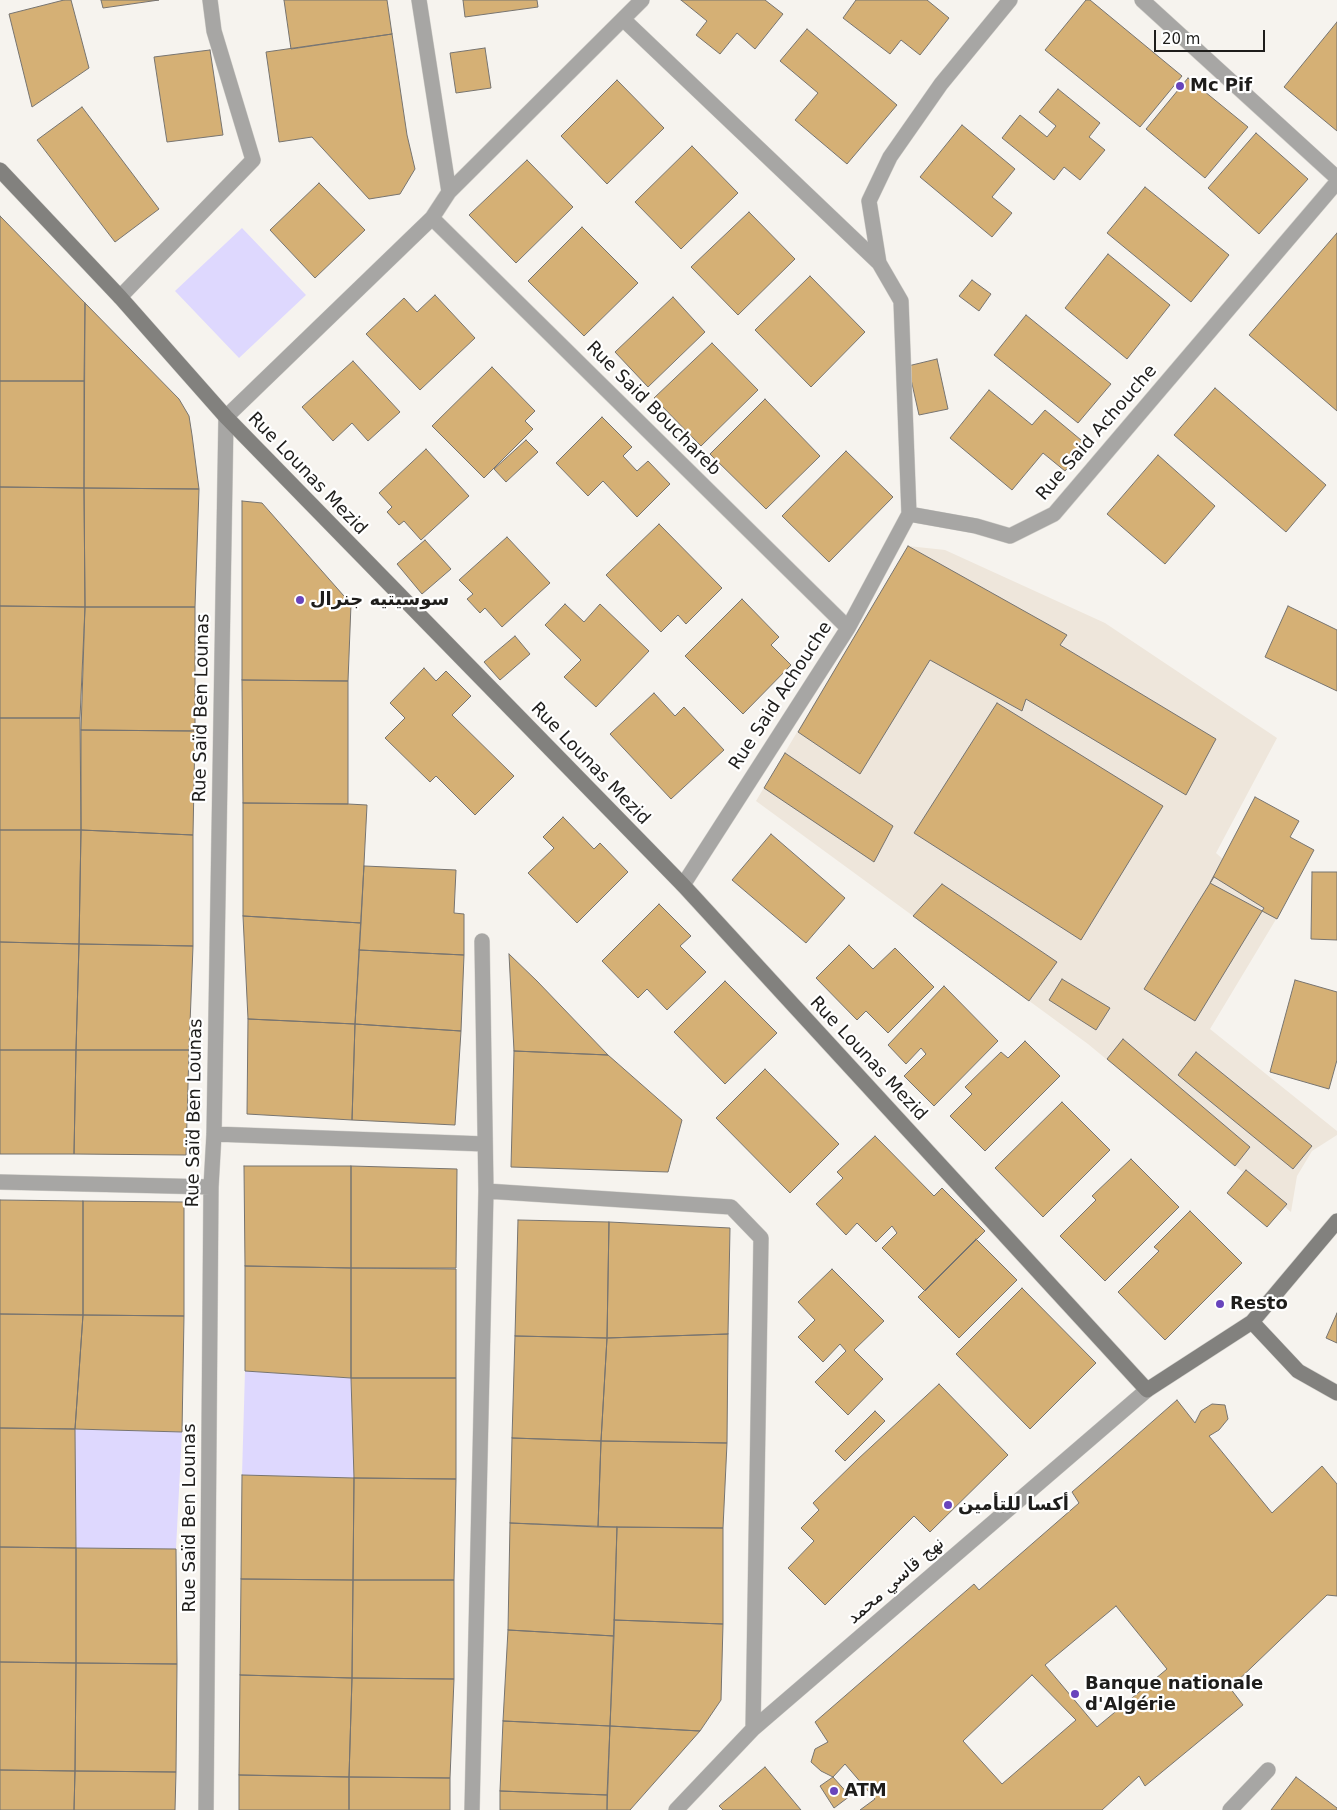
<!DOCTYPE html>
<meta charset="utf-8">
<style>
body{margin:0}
#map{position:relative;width:1337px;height:1810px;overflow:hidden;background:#f6f3ee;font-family:"DejaVu Sans",sans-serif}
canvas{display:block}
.scale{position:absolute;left:1154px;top:30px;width:111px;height:22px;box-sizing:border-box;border:2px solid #1e1d1b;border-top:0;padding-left:6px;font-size:15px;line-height:18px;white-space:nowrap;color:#1e1d1b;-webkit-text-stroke:4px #fff;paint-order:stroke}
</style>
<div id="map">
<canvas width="1337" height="1810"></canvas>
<div class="scale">20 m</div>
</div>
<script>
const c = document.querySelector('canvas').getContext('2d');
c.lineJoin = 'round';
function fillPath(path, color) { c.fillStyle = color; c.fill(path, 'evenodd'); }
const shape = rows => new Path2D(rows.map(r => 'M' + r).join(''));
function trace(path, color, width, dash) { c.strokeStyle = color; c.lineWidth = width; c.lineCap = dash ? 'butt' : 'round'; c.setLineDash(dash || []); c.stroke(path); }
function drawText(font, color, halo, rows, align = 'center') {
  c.font = font + ' "DejaVu Sans",Vazirmatn,sans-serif'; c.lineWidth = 4.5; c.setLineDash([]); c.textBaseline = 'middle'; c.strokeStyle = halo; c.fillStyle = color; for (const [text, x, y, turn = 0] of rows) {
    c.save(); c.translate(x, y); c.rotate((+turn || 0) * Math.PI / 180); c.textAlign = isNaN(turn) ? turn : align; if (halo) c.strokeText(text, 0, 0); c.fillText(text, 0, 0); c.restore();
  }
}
fillPath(shape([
 [908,546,945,550,1105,623,1277,738,1216,853,1281,911,1210,1029,1337,1131,1337,1135,1312,1151,1297,1176,1291,1212,1088,1044,756,801]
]), '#eee6db');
fillPath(shape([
 [242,228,306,295,239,358,175,291],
 [245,1371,351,1378,354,1478,242,1475],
 [75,1429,182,1432,176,1549,76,1548]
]), '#ded8fe');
const building = shape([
 [64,0,71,0,89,68,32,107,9,14,64,0],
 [101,0,159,0,103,8,101,0],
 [284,0,387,0,392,34,291,49,284,0],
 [463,0,537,0,538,7,465,17,463,0],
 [681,0,765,0,783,14,755,49,737,33,720,54,696,35,707,21,681,0],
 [856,0,927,0,949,18,920,55,901,40,890,54,843,18,856,0],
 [1086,0,1090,0,1182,76,1140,127,1045,50,1086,0],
 [1337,22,1337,131,1284,87,1337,22],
 [807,29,897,105,847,164,795,120,818,93,780,61,807,29],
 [392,34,407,135,415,169,400,194,369,199,312,137,279,142,266,52,392,34],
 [485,48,491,88,456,93,450,53,485,48],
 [210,50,223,135,167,142,154,57,210,50],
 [1188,78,1248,127,1205,178,1146,129,1188,78],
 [617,80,664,128,607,184,561,136,617,80],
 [1058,89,1100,123,1089,137,1105,150,1080,180,1064,167,1054,180,1002,138,1020,115,1047,137,1056,126,1039,112,1058,89],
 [82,107,159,209,115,242,37,140,82,107],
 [962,125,1015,169,992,197,1012,213,992,237,920,177,962,125],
 [1256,133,1308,179,1259,234,1208,188,1256,133],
 [692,146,738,193,681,249,635,202,692,146],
 [527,160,573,207,516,263,469,215,527,160],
 [319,183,365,230,315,278,270,230,319,183],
 [1145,187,1229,255,1191,302,1107,233,1145,187],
 [749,212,795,259,738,315,691,267,749,212],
 [0,216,85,303,84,381,0,381,0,216],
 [582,227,638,283,584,336,528,281,582,227],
 [1337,233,1337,411,1249,335,1337,233],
 [1108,254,1170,305,1127,359,1065,308,1108,254],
 [810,276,865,332,811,387,755,330,810,276],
 [972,280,991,294,979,311,959,296,972,280],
 [435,295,475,338,420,390,366,334,404,298,417,312,435,295],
 [673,297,705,332,648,387,615,352,673,297],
 [85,303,179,399,189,416,192,435,199,489,84,488,85,303],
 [1026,315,1111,384,1078,423,994,355,1026,315],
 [712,343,758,390,701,446,654,398,712,343],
 [937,359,948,409,919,415,908,366,937,359],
 [353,361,400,412,368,441,352,423,333,441,302,407,353,361],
 [492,367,535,411,525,421,533,429,484,478,432,426,492,367],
 [0,381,84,381,84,488,0,487,0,381],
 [1215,388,1326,485,1286,532,1174,435,1215,388],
 [989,390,1032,425,1045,410,1087,445,1065,471,1043,453,1012,490,950,438,989,390],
 [765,399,820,456,766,509,710,454,765,399],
 [602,417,632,447,623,456,637,471,648,461,670,484,637,517,603,481,588,496,556,463,602,417],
 [526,440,538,452,506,482,494,469,526,440],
 [426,449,469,496,421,540,404,521,399,525,387,512,392,507,379,493,426,449],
 [846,451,893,497,829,562,782,516,846,451],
 [1158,455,1215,506,1165,564,1107,514,1158,455],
 [0,487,84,488,85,607,0,606,0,487],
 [84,488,199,489,195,607,85,607,84,488],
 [242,501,262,503,351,604,348,681,242,680,242,501],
 [659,524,722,588,686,624,678,615,661,632,606,575,659,524],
 [507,537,550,583,502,627,485,608,480,613,467,599,473,594,459,580,507,537],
 [425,540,451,569,422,594,397,564,425,540],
 [908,546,1067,635,1060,645,1216,739,1186,795,1026,699,1022,711,930,660,860,774,798,732,908,546],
 [742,599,779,637,771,645,791,665,743,714,685,656,742,599],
 [565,604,584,622,600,604,649,651,596,707,564,677,581,660,545,625,565,604],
 [0,606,85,607,80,718,0,718,0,606],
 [1288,606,1337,630,1337,691,1265,657,1288,606],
 [85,607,195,607,195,731,81,730,85,607],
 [515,636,530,654,500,680,484,662,515,636],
 [424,668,436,681,446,671,471,696,452,715,514,776,475,815,436,776,430,782,385,738,405,718,390,703,424,668],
 [242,680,348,681,348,804,243,803,242,680],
 [654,693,675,716,684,707,724,750,671,799,610,734,654,693],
 [997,703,1163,806,1081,940,914,833,997,703],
 [0,718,80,718,81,830,0,830,0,718],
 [81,730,195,731,193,835,81,830,81,730],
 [785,753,893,826,874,862,764,788,785,753],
 [1255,797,1299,821,1290,837,1314,850,1277,919,1210,883,1255,797],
 [243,803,348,804,367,805,361,923,243,916,243,803],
 [563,817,594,849,600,843,628,872,577,923,528,873,554,848,543,837,563,817],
 [0,830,81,830,79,944,0,942,0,830],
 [81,830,193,835,193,946,79,944,81,830],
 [771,834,845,898,806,943,732,880,771,834],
 [364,866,456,870,454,913,464,914,464,955,359,950,364,866],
 [1312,872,1337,872,1337,940,1311,939,1312,872],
 [1214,877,1264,908,1195,1021,1144,989,1214,877],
 [942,884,1057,962,1029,1001,913,916,942,884],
 [659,904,691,936,680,946,706,972,667,1010,647,989,638,998,602,961,659,904],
 [243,916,361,923,355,1024,248,1019,243,916],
 [0,942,79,944,76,1050,0,1050,0,942],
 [79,944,193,946,189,1050,76,1050,79,944],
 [849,945,873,969,895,948,934,987,888,1033,866,1011,857,1020,816,978,849,945],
 [359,950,464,955,461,1031,355,1024,359,950],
 [509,954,537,981,608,1055,514,1051,509,954],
 [1062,979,1110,1008,1096,1030,1049,1000,1062,979],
 [1295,980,1337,992,1337,1060,1329,1089,1270,1072,1295,980],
 [725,981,777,1033,725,1084,674,1032,725,981],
 [944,986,998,1041,934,1106,904,1076,926,1054,921,1048,906,1064,888,1045,944,986],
 [248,1019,355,1024,352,1120,247,1114,248,1019],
 [355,1024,461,1031,455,1125,352,1120,355,1024],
 [1123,1039,1250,1147,1235,1166,1107,1059,1123,1039],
 [1025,1041,1060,1076,985,1151,950,1116,972,1094,965,1087,1001,1052,1008,1058,1025,1041],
 [0,1050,76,1050,74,1154,0,1154,0,1050],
 [76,1050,189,1050,186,1155,74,1154,76,1050],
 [514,1051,608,1055,682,1120,668,1172,511,1167,514,1051],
 [1196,1052,1312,1146,1293,1169,1178,1075,1196,1052],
 [765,1069,839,1144,790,1193,716,1118,765,1069],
 [1062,1102,1110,1150,1043,1217,995,1168,1062,1102],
 [875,1136,934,1196,942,1188,985,1231,925,1291,882,1248,897,1233,892,1226,876,1242,857,1223,846,1235,816,1204,843,1178,837,1172,875,1136],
 [1131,1159,1179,1207,1105,1281,1060,1236,1096,1200,1092,1196,1131,1159],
 [244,1166,351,1166,351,1268,245,1266,244,1166],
 [351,1166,457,1169,456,1268,351,1268,351,1166],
 [1246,1170,1287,1204,1267,1227,1227,1193,1246,1170],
 [0,1200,83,1201,83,1315,0,1314,0,1200],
 [83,1201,184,1202,184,1316,83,1315,83,1201],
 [1190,1211,1242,1263,1165,1340,1118,1292,1159,1251,1154,1247,1190,1211],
 [518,1220,609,1222,607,1338,515,1336,518,1220],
 [609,1222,730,1228,728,1334,607,1338,609,1222],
 [976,1239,1017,1280,959,1338,918,1297,976,1239],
 [245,1266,351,1268,351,1378,245,1371,245,1266],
 [351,1268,456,1269,456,1378,351,1378,351,1268],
 [832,1269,884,1321,854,1350,883,1379,848,1415,815,1382,846,1351,840,1344,823,1362,798,1337,815,1320,798,1302,832,1269],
 [1022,1288,1096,1363,1030,1429,956,1354,1022,1288],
 [1337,1313,1337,1343,1326,1338,1337,1313],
 [0,1314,83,1315,75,1429,0,1428,0,1314],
 [83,1315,184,1316,182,1432,75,1429,83,1315],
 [728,1334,727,1443,601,1441,607,1338,728,1334],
 [515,1336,607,1338,601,1441,512,1438,515,1336],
 [351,1378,456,1378,456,1479,354,1478,351,1378],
 [939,1384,1008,1455,930,1532,914,1516,825,1605,788,1568,814,1541,801,1528,819,1510,813,1503,858,1459,939,1384],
 [1177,1400,1195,1423,1201,1411,1212,1404,1225,1405,1228,1419,1219,1430,1209,1436,1272,1513,1322,1466,1337,1484,1337,1596,1327,1595,1230,1688,1243,1705,1145,1786,1139,1776,1102,1810,860,1810,875,1799,845,1764,833,1777,821,1771,811,1762,815,1749,828,1742,815,1722,974,1584,979,1590,1079,1503,1072,1492,1177,1400],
 [1116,1606,1167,1669,1097,1727,1045,1665,1116,1606],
 [1032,1675,1076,1720,1002,1784,963,1741,1032,1675],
 [875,1411,885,1421,845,1461,835,1451,875,1411],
 [0,1428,75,1429,76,1548,0,1547,0,1428],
 [512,1438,601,1441,598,1527,510,1523,512,1438],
 [601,1441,727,1443,723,1528,598,1527,601,1441],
 [242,1475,354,1478,353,1580,241,1579,242,1475],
 [354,1478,456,1479,454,1580,353,1580,354,1478],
 [510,1523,617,1527,614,1636,508,1630,510,1523],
 [617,1527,723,1528,723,1624,614,1620,617,1527],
 [0,1547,76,1548,76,1663,0,1662,0,1547],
 [76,1548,176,1549,177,1664,76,1663,76,1548],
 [241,1579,353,1580,352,1678,240,1675,241,1579],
 [353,1580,454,1580,454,1679,352,1678,353,1580],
 [614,1620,723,1624,721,1700,700,1731,610,1726,614,1620],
 [508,1630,614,1636,610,1726,503,1721,508,1630],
 [0,1662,76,1663,75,1771,0,1770,0,1662],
 [76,1663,177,1664,176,1772,75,1771,76,1663],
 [240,1675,352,1678,349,1777,239,1775,240,1675],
 [352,1678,454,1679,450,1778,349,1777,352,1678],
 [503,1721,610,1726,607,1795,500,1791,503,1721],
 [610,1726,700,1731,630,1810,607,1810,610,1726],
 [765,1767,801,1810,723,1810,719,1806,765,1767],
 [0,1770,75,1771,74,1810,0,1810,0,1770],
 [75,1771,176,1772,175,1810,74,1810,75,1771],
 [239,1775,349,1777,349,1810,239,1810,239,1775],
 [349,1777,450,1778,450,1810,349,1810,349,1777],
 [833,1777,850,1796,834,1808,820,1786,833,1777],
 [1296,1777,1337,1808,1337,1810,1271,1810,1296,1777],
 [500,1791,607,1795,607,1810,500,1810,500,1791]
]);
fillPath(building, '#d5b075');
trace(building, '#777470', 1);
const lane = shape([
 [1230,1810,1268,1770]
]);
const street = shape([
 [419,0,449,192],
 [1142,0,1337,178],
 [624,20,879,263,901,301,909,514],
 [432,218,848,628],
 [879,263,869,201,890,157,941,84,1010,0],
 [120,297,253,160,214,31,210,0],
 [683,885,848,628,909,514,976,526,1010,536,1054,514,1337,182],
 [214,1134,485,1144],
 [0,1182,211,1187],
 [486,1191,731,1207,761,1238,753,1729],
 [206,1810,211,1187,214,1134,226,417,432,218,449,192,642,0],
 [472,1810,486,1191,482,941],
 [676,1810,753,1729,1147,1390]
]);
const secondary = shape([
 [0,170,120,297,226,417,683,885,1147,1390,1252,1322,1337,1221],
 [1252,1322,1298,1371,1337,1393]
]);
trace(lane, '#d3d1cc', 16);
trace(street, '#d3d1cc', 16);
trace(secondary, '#d3d1cc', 16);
trace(lane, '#a7a6a4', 15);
trace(street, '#a7a6a4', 15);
trace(secondary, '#82817e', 15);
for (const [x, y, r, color] of [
 [1180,86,5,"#6844bc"],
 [300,600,5,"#6844bc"],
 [1220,1304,5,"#6844bc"],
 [948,1505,5,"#6844bc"],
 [1075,1694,5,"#6844bc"],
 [834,1791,5,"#6844bc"]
]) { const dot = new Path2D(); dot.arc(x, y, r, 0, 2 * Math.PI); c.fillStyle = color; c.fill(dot); trace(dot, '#fff', 2); }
drawText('bold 18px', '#1e1d1b', '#fff', [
 ["Mc Pif",1190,86],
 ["سوسيتيه جنرال",310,600],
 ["Resto",1230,1304],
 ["أكسا للتأمين",958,1505],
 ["Banque nationale",1085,1684],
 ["d'Algérie",1085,1705],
 ["ATM",844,1791]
], 'left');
drawText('18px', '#1e1d1b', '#fff', [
 ["Rue Said Bouchareb",653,409,45],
 ["Rue Said Achouche",1097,433,-49],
 ["Rue Lounas Mezid",307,474,46],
 ["Rue Said Achouche",781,696,-57],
 ["Rue Saïd Ben Lounas",202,708,-89],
 ["Rue Lounas Mezid",590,764,46],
 ["Rue Lounas Mezid",868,1059,47],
 ["Rue Saïd Ben Lounas",195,1113,-89],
 ["Rue Saïd Ben Lounas",190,1518,-90],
 ["نهج قاسي محمد",896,1581,-41]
]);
</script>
